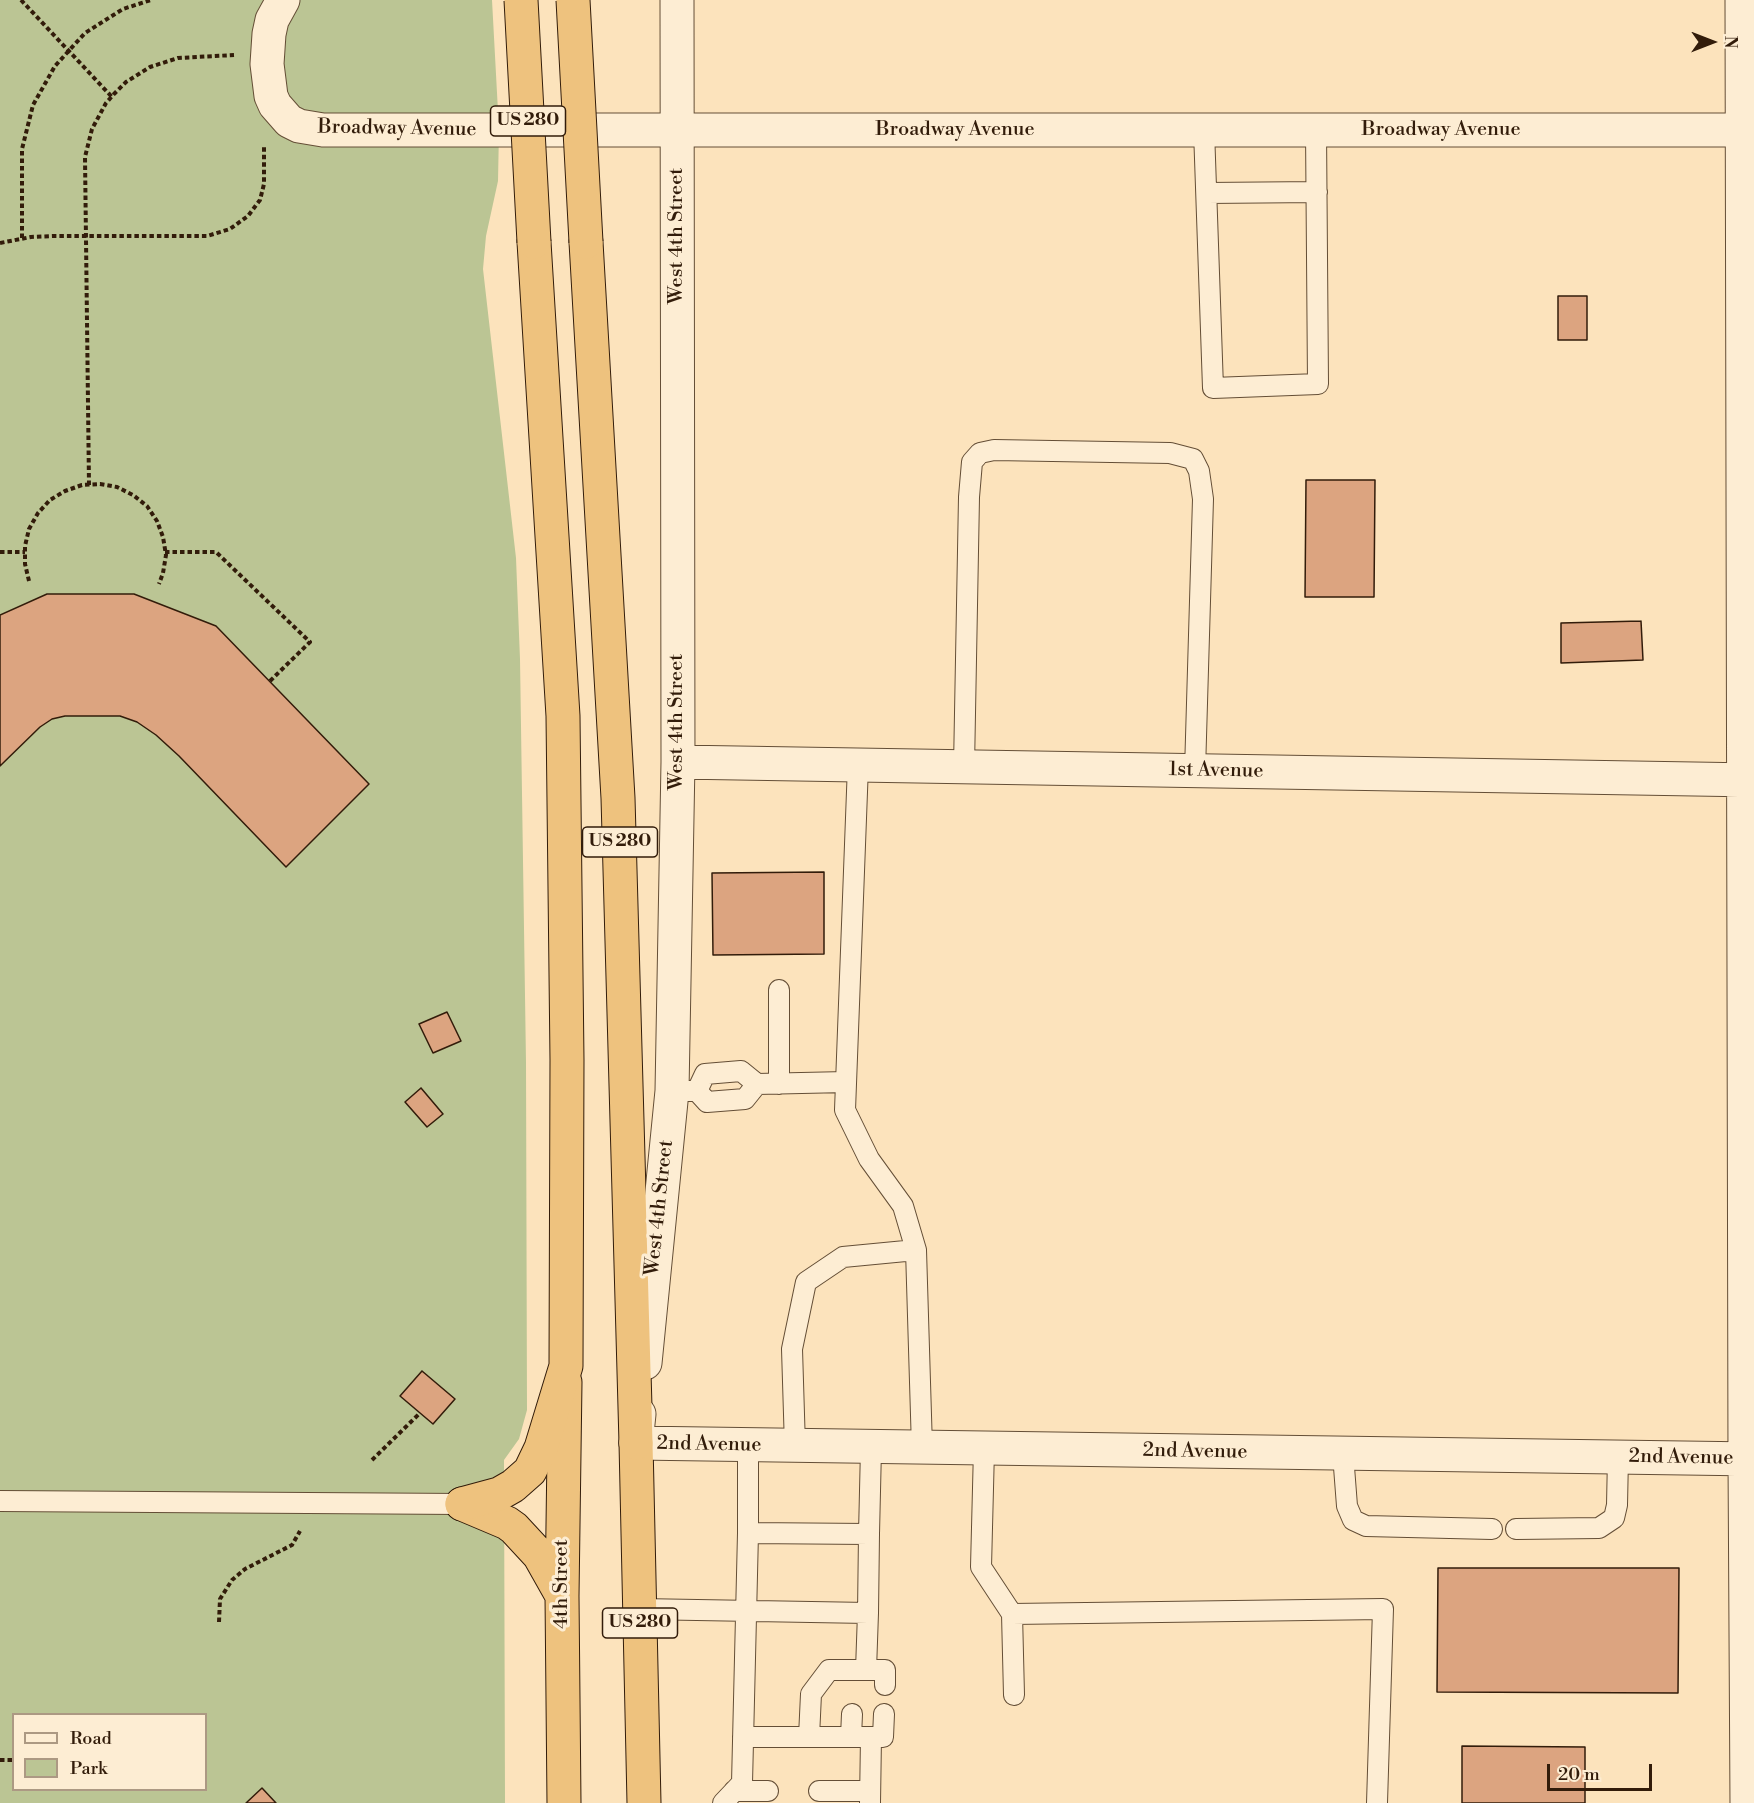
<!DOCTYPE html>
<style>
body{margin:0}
#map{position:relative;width:1754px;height:1803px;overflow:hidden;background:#fce3bc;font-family:"Libre Bodoni",serif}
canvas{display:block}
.legend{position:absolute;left:12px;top:1713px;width:195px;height:78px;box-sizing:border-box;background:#fdedd3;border:2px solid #ac9983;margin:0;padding:8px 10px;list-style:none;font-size:18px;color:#321c0a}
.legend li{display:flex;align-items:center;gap:12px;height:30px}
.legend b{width:30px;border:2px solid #ac9983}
.north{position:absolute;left:1682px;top:12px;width:60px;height:60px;-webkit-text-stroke:4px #fdedd3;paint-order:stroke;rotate:90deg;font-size:16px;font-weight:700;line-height:24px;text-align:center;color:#321c0a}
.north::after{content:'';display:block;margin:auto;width:21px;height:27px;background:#321c0a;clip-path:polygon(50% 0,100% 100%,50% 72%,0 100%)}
.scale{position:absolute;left:1547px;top:1764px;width:105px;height:27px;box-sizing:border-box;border:3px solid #321c0a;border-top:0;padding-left:8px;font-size:18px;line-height:21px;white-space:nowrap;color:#321c0a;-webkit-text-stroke:4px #fdedd3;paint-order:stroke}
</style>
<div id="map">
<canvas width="1754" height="1803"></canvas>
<ul class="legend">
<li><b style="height:8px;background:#fdedd3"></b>Road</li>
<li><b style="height:16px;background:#bbc594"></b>Park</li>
</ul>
<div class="north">N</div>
<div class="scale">20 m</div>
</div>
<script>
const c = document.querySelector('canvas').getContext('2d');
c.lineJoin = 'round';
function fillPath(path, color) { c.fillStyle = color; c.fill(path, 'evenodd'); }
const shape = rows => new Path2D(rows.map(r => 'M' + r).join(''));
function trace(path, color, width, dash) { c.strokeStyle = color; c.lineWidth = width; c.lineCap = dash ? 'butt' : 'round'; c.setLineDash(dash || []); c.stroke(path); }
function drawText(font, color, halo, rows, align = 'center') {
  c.font = font + ' "Libre Bodoni",serif'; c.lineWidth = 6; c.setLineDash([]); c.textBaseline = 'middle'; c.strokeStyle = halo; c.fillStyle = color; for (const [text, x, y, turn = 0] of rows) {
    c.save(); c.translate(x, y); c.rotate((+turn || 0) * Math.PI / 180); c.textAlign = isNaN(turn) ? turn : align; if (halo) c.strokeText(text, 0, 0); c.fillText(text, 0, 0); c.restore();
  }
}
fillPath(shape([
 [0,0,492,0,499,130,498,181,486,236,483,269,516,558,520,659,526,1063,527,1410,519,1439,504,1460,505,1803,0,1803],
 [14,1714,206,1714,206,1790,14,1790]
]), '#bbc594');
const building = shape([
 [1558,296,1587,296,1587,340,1558,340,1558,296],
 [1306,480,1375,480,1374,597,1305,597,1306,480],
 [47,594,134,594,216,626,369,784,286,867,179,756,156,735,137,722,120,716,65,716,52,719,40,727,0,766,0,615,47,594],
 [1641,621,1643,660,1561,663,1561,623,1641,621],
 [824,872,824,954,713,955,712,873,824,872],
 [447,1012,461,1041,433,1053,419,1024,447,1012],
 [421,1088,443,1114,427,1127,405,1102,421,1088],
 [422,1371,455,1399,433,1424,400,1396,422,1371],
 [1438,1568,1679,1568,1678,1693,1437,1692,1438,1568],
 [1462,1746,1585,1747,1585,1803,1462,1803,1462,1746],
 [262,1788,276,1803,246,1803,262,1788]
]);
fillPath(building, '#dca480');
trace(building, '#321c0a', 1.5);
const service = shape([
 [1204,130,1213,388,1318,384,1316,130],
 [1207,193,1317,192],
 [858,765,845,1110,869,1159,903,1206,916,1250],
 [964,767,969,497,972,462,980,453,994,450,1170,453,1193,459,1199,471,1203,499,1195,771],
 [779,990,779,1084],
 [685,1091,697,1091,707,1102,745,1099,757,1084],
 [697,1091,705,1074,741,1071,757,1084,846,1082],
 [748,1446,748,1533,869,1534,871,1448],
 [795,1447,792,1349,806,1282,843,1257,916,1250,922,1448],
 [984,1449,981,1567,1012,1614,1383,1609,1377,1803],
 [1343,1454,1347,1506,1353,1520,1366,1526,1492,1529],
 [0,1501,462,1504],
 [1516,1529,1599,1528,1614,1518,1617,1505,1618,1457],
 [640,1609,868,1613,869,1534],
 [1012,1614,1014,1695],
 [866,1670,885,1670,885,1685],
 [743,1737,871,1737,870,1803],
 [809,1737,811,1694,829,1670,866,1670,868,1613],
 [851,1737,852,1714],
 [871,1737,883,1737,884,1714],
 [734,1791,768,1791],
 [819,1791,870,1791],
 [723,1803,742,1783,748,1533]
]);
const minor = shape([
 [283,0,272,20,269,34,267,64,271,96,275,105,289,121,299,126,323,130,1754,130],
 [1742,0,1745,1459,1747,1803],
 [678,762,1754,780],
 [645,1363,672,1091,678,762,677,0],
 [639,1414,636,1443,1754,1459]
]);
const trunk = shape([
 [636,1443,644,1803],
 [462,1504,507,1523,514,1528,539,1555,561,1594],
 [564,1803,562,1596,565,1382]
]);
const motorway = shape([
 [586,242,618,798,636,1443],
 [462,1504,499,1494,513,1486,530,1471,541,1448,566,1366,567,1060,563,716,534,242]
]);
trace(service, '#644e36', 22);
trace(minor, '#644e36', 35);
trace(trunk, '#321c0a', 35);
trace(motorway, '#321c0a', 35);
trace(shape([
 [21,0,112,97],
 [22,238,22,149,33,105,55,66,85,33,123,9,151,0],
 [0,243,31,237,53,236,207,236,230,229,248,216,260,200,264,184,264,145],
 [89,485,85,157,92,129,106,103,114,94,126,82,150,67,178,58,234,55],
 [0,552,25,552],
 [165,552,216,552,310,642,269,682],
 [29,581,25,564,25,546,29,529,38,513,50,500,65,491,82,485,100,484,117,487,133,495,147,506,157,521,163,537,166,555,163,573,159,584],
 [372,1460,420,1413],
 [219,1622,220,1599,232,1580,245,1569,292,1545,300,1531],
 [0,1760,14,1760]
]), '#321c0a', 4, [4.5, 3]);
trace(service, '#fdedd3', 20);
trace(minor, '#fdedd3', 33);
trace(trunk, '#eec27e', 33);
trace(motorway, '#eec27e', 33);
const motorwayBridge = shape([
 [521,0,534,242],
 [573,0,586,242]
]);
trace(motorwayBridge, '#321c0a', 35, []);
trace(motorwayBridge, '#eec27e', 33);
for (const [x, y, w] of [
 [528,121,75],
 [620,842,75],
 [640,1623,75]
]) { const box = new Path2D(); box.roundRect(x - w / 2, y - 15, w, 30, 4.5); c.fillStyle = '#fdedd3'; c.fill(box); trace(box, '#321c0a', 1.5); }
drawText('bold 18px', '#321c0a', null, [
 ["US 280",528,121],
 ["US 280",620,842],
 ["US 280",640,1623]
]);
drawText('20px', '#321c0a', '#fdedd3', [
 ["Broadway Avenue",397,129,1],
 ["Broadway Avenue",955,130],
 ["Broadway Avenue",1441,130],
 ["West 4th Street",677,236,-90],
 ["West 4th Street",677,722,-90],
 ["1st Avenue",1216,771,1],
 ["West 4th Street",660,1208,-84],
 ["2nd Avenue",709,1445,1],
 ["2nd Avenue",1195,1452,1],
 ["2nd Avenue",1681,1458,1],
 ["4th Street",562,1584,-90]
]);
</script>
